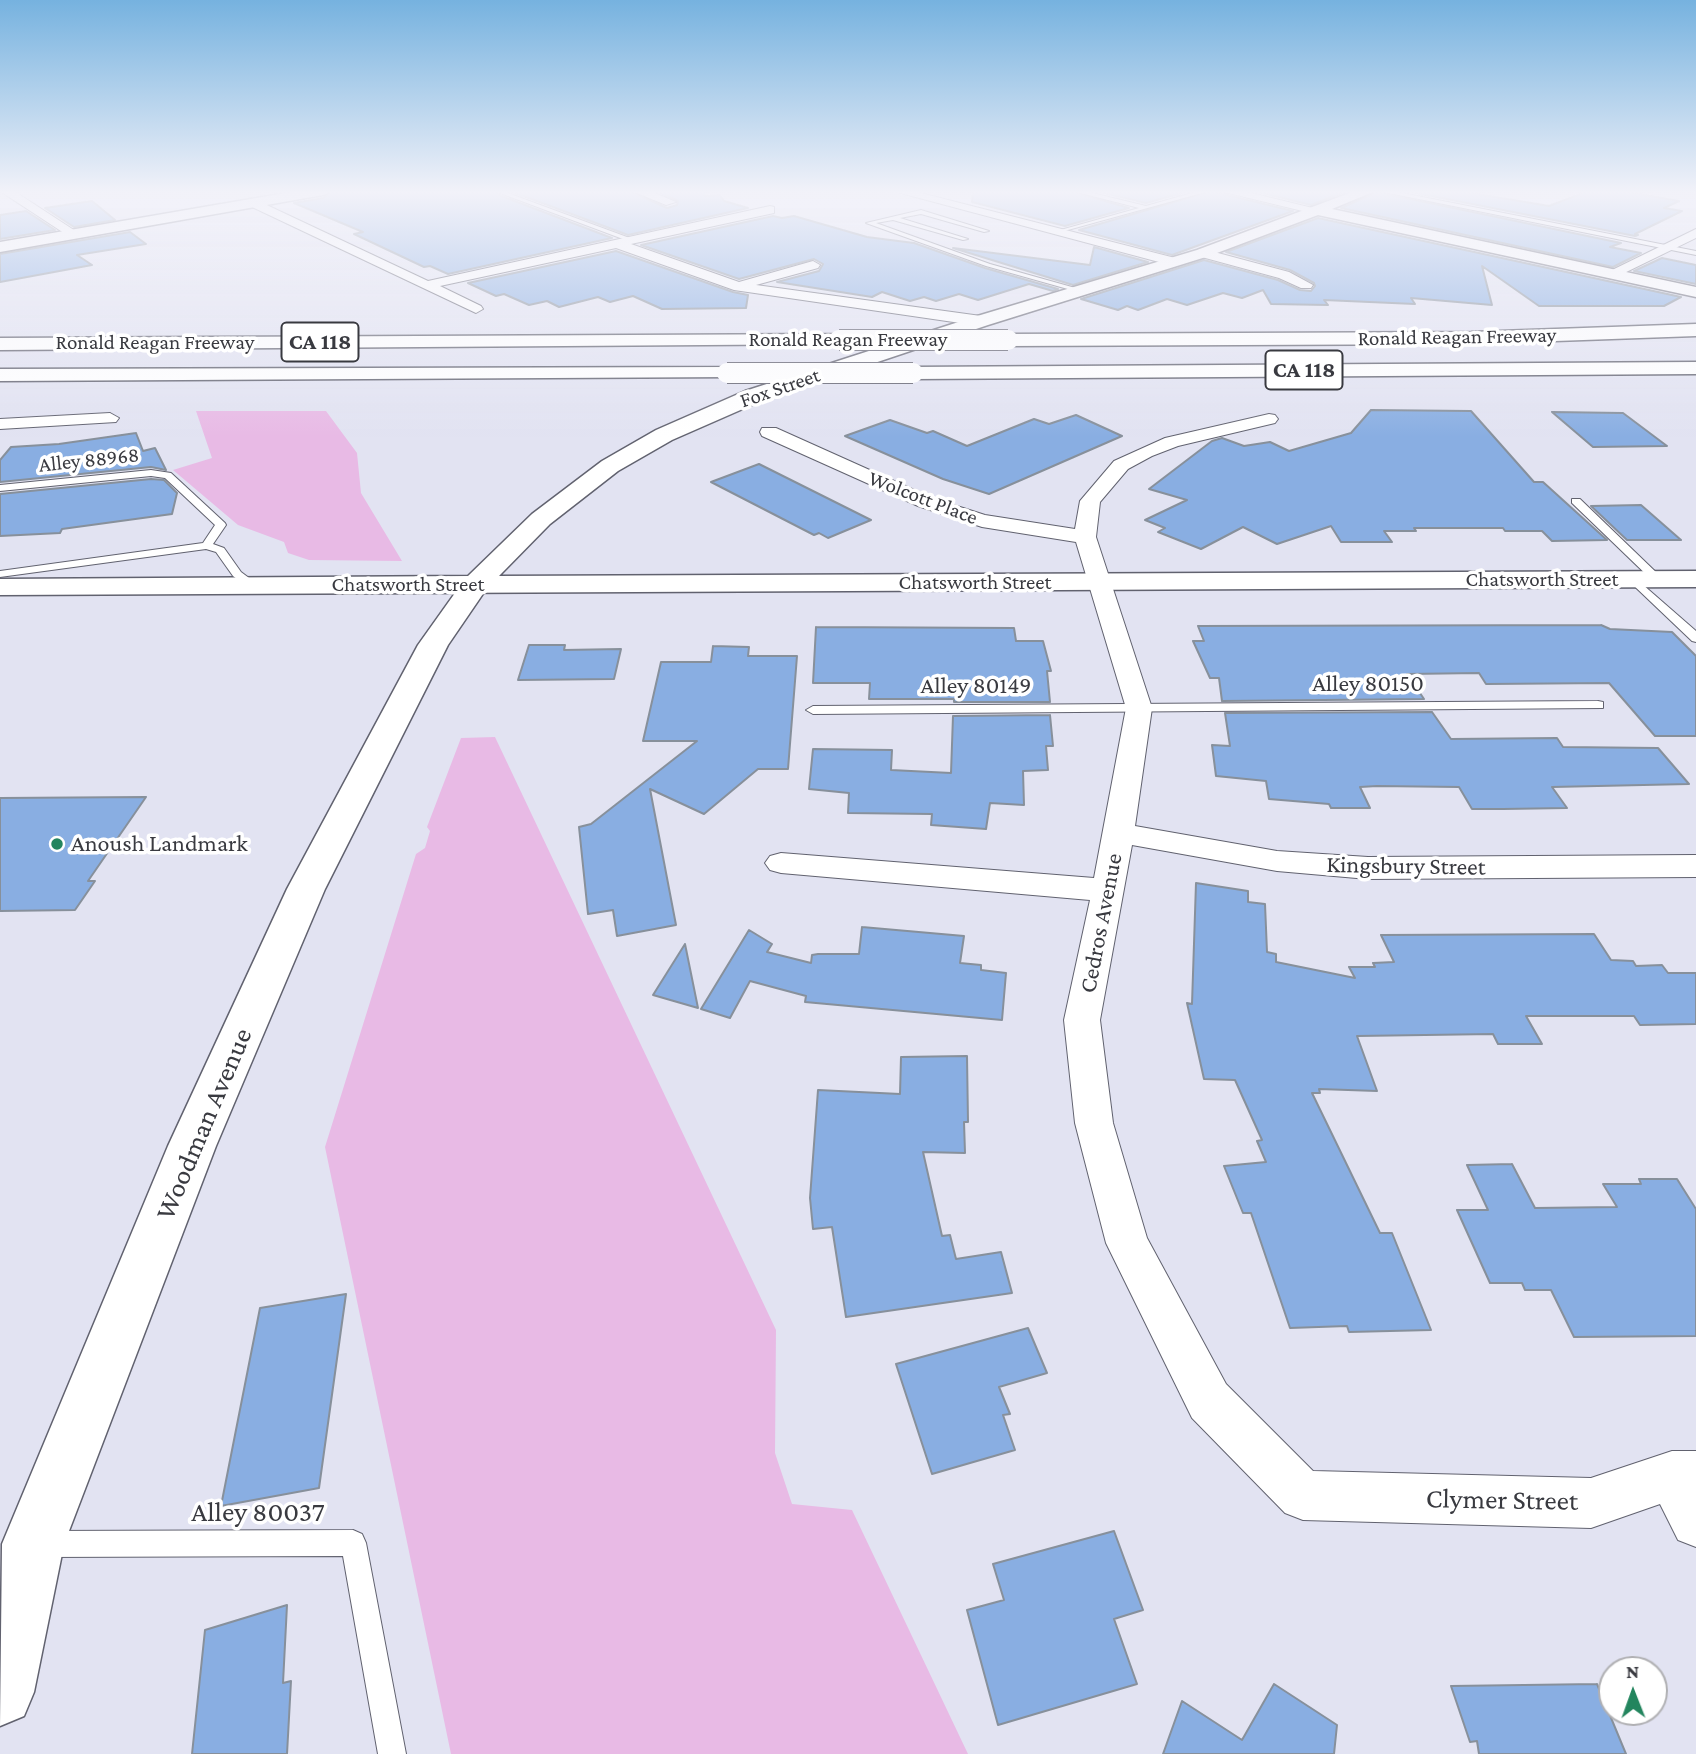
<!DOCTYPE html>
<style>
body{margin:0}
#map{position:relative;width:1696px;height:1754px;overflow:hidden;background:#e2e3f2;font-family:"Crimson Pro",serif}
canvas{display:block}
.north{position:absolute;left:1598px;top:1656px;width:70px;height:70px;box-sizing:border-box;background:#fff;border:2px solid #b0b0b3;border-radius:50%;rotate:359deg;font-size:19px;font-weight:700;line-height:28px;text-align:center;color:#393a40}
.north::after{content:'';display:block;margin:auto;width:24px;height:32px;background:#23855e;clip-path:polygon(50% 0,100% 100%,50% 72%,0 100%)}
</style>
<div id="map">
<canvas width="1696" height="1754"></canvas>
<div class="north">N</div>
</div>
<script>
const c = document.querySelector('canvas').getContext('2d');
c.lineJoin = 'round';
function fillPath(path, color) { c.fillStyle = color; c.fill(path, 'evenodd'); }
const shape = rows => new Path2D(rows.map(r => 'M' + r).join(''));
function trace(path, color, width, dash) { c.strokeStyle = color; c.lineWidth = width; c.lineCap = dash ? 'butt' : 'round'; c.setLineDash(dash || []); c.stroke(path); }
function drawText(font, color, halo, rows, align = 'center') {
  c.font = font + ' "Crimson Pro",serif'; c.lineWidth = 7; c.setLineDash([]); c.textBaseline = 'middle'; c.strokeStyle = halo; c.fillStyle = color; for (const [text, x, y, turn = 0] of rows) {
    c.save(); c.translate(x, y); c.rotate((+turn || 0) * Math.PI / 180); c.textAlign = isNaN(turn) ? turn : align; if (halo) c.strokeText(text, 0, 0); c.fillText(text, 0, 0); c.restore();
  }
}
fillPath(shape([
 [196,411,326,411,357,453,361,493,402,561,309,560,288,553,284,542,238,525,173,470,212,458],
 [495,737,776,1330,775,1453,792,1504,852,1510,968,1754,451,1754,325,1147,416,854,425,848,430,831,427,827,461,738]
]), '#e8bae5');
const building = shape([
 [333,191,498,191,499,195,612,238,448,274,430,266,424,267,354,234,363,232,294,203,323,198,333,191],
 [510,191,630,191,667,208,677,205,678,201,657,191,704,191,705,196,720,195,724,201,748,208,628,235,510,191],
 [973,191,1071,191,1129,208,1065,226,972,202,973,191],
 [1096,191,1189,191,1146,203,1096,191],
 [1211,191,1293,211,1172,255,1079,230,1211,191],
 [1255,191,1347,191,1311,205,1255,191],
 [1406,191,1460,191,1549,206,1588,191,1623,191,1679,201,1664,208,1682,211,1635,234,1638,235,1635,236,1406,191],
 [1377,192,1621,243,1610,247,1641,253,1613,267,1341,208,1377,192],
 [92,201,115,220,74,227,45,208,92,201],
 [26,211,55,230,0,239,0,215,26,211],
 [773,216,782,218,794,216,867,237,914,243,985,268,1058,289,1053,291,1029,284,978,300,959,294,936,301,924,297,910,301,882,292,872,297,777,282,819,271,823,264,814,259,739,279,641,245,773,216],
 [1318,218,1681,297,1664,306,1539,306,1482,266,1492,305,1411,298,1415,304,1324,300,1328,305,1271,304,1263,290,1242,298,1223,293,1187,305,1167,299,1138,310,1127,306,1118,310,1081,299,1204,260,1278,280,1300,290,1311,291,1315,286,1314,283,1290,270,1226,252,1318,218],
 [130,232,146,244,77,255,92,265,0,282,0,254,130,232],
 [1094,247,1148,262,1073,285,953,248,1090,265,1094,247],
 [616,251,733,292,748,295,746,308,662,309,633,296,610,302,598,297,559,307,547,301,529,305,504,294,496,296,468,283,616,251],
 [1662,258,1696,265,1696,284,1634,271,1662,258],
 [1371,410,1471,411,1534,482,1543,482,1607,540,1552,541,1542,531,1505,531,1503,528,1414,528,1416,531,1384,531,1392,542,1341,542,1331,526,1277,544,1243,527,1201,549,1158,532,1165,528,1145,520,1187,500,1149,489,1212,441,1222,438,1244,446,1270,442,1289,451,1351,433,1371,410],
 [1552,412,1623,413,1667,446,1593,447,1552,412],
 [1076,415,1122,436,989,494,943,479,845,436,890,420,927,433,933,431,967,446,1034,419,1049,424,1076,415],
 [136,433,143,451,155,448,166,470,151,467,0,482,0,460,11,447,59,444,136,433],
 [759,464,871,520,828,538,819,533,814,535,711,482,759,464],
 [151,479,164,480,177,493,172,514,62,529,60,533,0,536,0,494,151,479],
 [1641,505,1681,540,1627,540,1591,506,1641,505],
 [1601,625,1610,629,1672,632,1696,656,1696,736,1655,736,1609,683,1486,684,1479,673,1407,674,1424,699,1222,701,1219,678,1210,678,1193,641,1204,641,1198,626,1601,625],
 [816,627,1014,628,1016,641,1043,641,1051,671,1047,671,1050,702,954,702,954,699,869,699,870,683,813,683,816,627],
 [529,645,565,645,564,650,621,649,614,679,518,680,529,645],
 [713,646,749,647,748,656,797,656,788,769,758,769,704,814,650,789,676,925,617,936,613,910,588,914,579,827,591,824,697,741,643,741,661,662,711,662,713,646],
 [1432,712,1451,739,1557,738,1563,747,1658,748,1689,784,1552,787,1567,808,1503,809,1472,809,1459,787,1377,786,1360,787,1370,808,1331,808,1329,804,1269,799,1266,781,1216,776,1212,745,1230,746,1225,713,1432,712],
 [1050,715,1053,746,1046,746,1048,770,1023,771,1024,805,990,803,986,829,931,825,932,814,848,813,849,793,809,789,813,749,892,750,891,770,951,773,953,716,1050,715],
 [146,797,88,881,95,881,75,910,0,911,0,798,146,797],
 [1196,883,1248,891,1248,902,1265,904,1267,952,1276,954,1276,962,1355,978,1349,967,1375,967,1373,963,1394,962,1381,935,1594,934,1611,960,1633,961,1636,966,1662,965,1668,973,1696,973,1696,1024,1640,1025,1634,1016,1526,1016,1542,1044,1498,1044,1493,1034,1357,1036,1377,1091,1319,1089,1320,1093,1312,1093,1380,1233,1392,1233,1431,1330,1349,1332,1347,1326,1290,1328,1251,1213,1243,1213,1224,1166,1266,1162,1257,1141,1262,1140,1235,1080,1204,1079,1187,1003,1192,1004,1196,883],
 [862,927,964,936,960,963,981,965,981,970,1006,973,1002,1020,805,1002,806,996,750,981,730,1018,701,1009,749,930,772,944,767,952,811,963,812,955,818,954,859,954,862,927],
 [685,944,698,1008,653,995,685,944],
 [967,1056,968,1122,964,1122,965,1153,923,1152,942,1236,950,1235,956,1259,1001,1252,1012,1293,846,1317,832,1227,813,1229,810,1198,818,1090,900,1094,901,1057,967,1056],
 [1512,1164,1535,1208,1617,1207,1603,1184,1641,1184,1639,1179,1677,1179,1696,1209,1696,1336,1574,1337,1551,1290,1525,1290,1522,1283,1490,1283,1457,1210,1488,1210,1467,1165,1512,1164],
 [346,1294,319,1488,221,1506,260,1308,346,1294],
 [1028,1328,1047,1373,999,1387,1010,1414,1003,1415,1015,1450,932,1474,896,1364,1028,1328],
 [1114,1531,1143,1610,1114,1619,1137,1684,998,1725,967,1610,1004,1600,993,1564,1114,1531],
 [287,1605,283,1683,291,1681,287,1754,192,1754,205,1630,287,1605],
 [1274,1684,1337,1725,1334,1754,1163,1754,1182,1701,1242,1740,1274,1684],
 [1597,1684,1626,1754,1479,1754,1477,1741,1470,1742,1451,1686,1597,1684]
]);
fillPath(building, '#89aee2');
trace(building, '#87909b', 2);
const service = shape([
 [1073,191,1084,191,1146,206,1199,191,1209,191,1057,233,1057,231,1139,208,1073,191],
 [1379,191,1392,191,1696,251,1696,255,1379,191],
 [505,192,635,240,636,241,631,242,500,193,505,192],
 [921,210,989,231,984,232,921,214,900,218,968,239,963,240,893,220,876,223,990,264,1086,291,1082,293,986,266,866,223,921,210],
 [151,470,171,473,225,523,226,525,213,544,224,548,241,572,257,584,257,588,249,588,233,576,216,552,206,549,0,577,0,571,203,543,215,525,165,478,151,476,0,491,0,485,151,470],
 [1572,499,1580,499,1661,577,1661,581,1653,581,1572,503,1572,499],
 [1634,577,1696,631,1696,642,1692,641,1630,582,1628,580,1634,577],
 [1598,701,1603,702,1603,708,813,714,806,710,813,706,1598,701],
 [353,1530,362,1534,366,1543,406,1754,378,1754,343,1556,43,1557,34,1553,30,1544,34,1535,43,1531,353,1530]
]);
const minor = shape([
 [0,191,14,191,80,234,78,237,70,237,0,191],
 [632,191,650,191,676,202,666,205,632,191],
 [893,191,913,191,1179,259,1181,262,1174,266,893,191],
 [1220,191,1243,191,1325,211,1319,215,1220,191],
 [254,199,428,281,770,206,774,207,774,213,631,244,739,282,813,261,820,265,818,268,756,285,981,316,989,321,981,326,734,290,616,248,440,286,481,306,483,309,476,313,250,206,248,203,254,199],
 [1696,229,1696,238,1616,277,1606,277,1604,274,1696,229],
 [1203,249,1289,272,1313,285,1311,288,1301,288,1279,278,1198,256,1198,250,1203,249],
 [110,413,119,418,116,422,0,429,0,419,110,413],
 [1269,414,1275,415,1278,419,1275,423,1178,446,1152,456,1128,469,1100,502,1096,537,1152,708,1135,826,1277,851,1368,857,1696,855,1696,877,1368,879,1277,871,1132,845,1100,1020,1113,1123,1147,1238,1226,1384,1313,1471,1591,1478,1672,1451,1696,1451,1696,1547,1678,1540,1660,1504,1591,1528,1303,1520,1285,1513,1192,1418,1106,1243,1075,1123,1064,1020,1090,900,781,873,770,870,765,863,770,856,781,853,1094,878,1126,708,1076,542,982,527,918,506,762,436,760,432,762,428,776,428,932,498,985,515,1075,529,1080,501,1114,461,1165,438,1269,414]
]);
const secondary = shape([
 [297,191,330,191,323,195,0,252,0,242,297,191],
 [1355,191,1375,191,1332,209,1696,287,1696,297,1318,215,1209,256,988,325,761,401,672,440,618,471,550,524,499,576,1696,571,1696,587,0,595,0,579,468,576,532,514,602,461,656,430,745,391,974,317,1197,250,1355,191]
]);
const primary = shape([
 [475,577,485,579,489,585,448,645,325,889,216,1146,64,1544,34,1692,24,1716,0,1726,2,1544,168,1146,287,889,418,645,465,579,475,577]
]);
const motorway = shape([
 [1696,324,1696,336,1471,344,1008,346,998,340,1008,334,1471,332,1696,324],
 [839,334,846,336,849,340,846,344,0,350,0,338,839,334],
 [1696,362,1696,374,913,379,906,377,903,373,906,369,913,367,1696,362],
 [727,367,734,369,737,373,734,377,0,381,0,369,727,367]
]);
trace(service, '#61626f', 2);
trace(minor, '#61626f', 2);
trace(secondary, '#61626f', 3);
trace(primary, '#61626f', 3);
trace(motorway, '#61626f', 3);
fillPath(service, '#fff');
fillPath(minor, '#fff');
fillPath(secondary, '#fff');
fillPath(primary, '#fff');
fillPath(motorway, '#fff');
const motorwayBridge = shape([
 [839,340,1008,340],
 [727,373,913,373]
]);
trace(motorwayBridge, '#61626f', 22, []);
trace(motorwayBridge, '#fff', 20);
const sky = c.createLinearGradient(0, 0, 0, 437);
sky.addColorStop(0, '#76b2df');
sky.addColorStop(0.44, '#f2f2f9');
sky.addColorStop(1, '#f2f2f900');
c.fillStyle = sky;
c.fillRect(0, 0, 1696, 437);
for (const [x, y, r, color] of [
 [57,844,7,"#23855e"]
]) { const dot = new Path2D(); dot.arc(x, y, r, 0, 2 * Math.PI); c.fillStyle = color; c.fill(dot); trace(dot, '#fff', 2.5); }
drawText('21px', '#393a40', '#fff', [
 ["Ronald Reagan Freeway",1457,337,-1],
 ["Ronald Reagan Freeway",848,340],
 ["Ronald Reagan Freeway",155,343],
 ["Fox Street",780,388,-19],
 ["Alley 88968",89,460,-6],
 ["Wolcott Place",923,498,21],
 ["Chatsworth Street",1542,580],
 ["Chatsworth Street",975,583],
 ["Chatsworth Street",408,585]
]);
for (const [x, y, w] of [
 [320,342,77],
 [1304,370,77]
]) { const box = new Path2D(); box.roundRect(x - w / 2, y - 19.5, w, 39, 5); c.fillStyle = '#fff'; c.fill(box); trace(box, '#393a40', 2); }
drawText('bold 23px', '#393a40', null, [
 ["CA 118",320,342],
 ["CA 118",1304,370]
]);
drawText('24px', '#393a40', '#fff', [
 ["Alley 80150",1368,684],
 ["Alley 80149",976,686],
 ["Kingsbury Street",1406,866,1],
 ["Cedros Avenue",1101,923,-79]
]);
drawText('24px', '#393a40', '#fff', [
 ["Anoush Landmark",71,844]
], 'left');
drawText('28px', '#393a40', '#fff', [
 ["Woodman Avenue",204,1124,-67],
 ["Clymer Street",1502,1500,1],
 ["Alley 80037",258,1512]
]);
</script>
